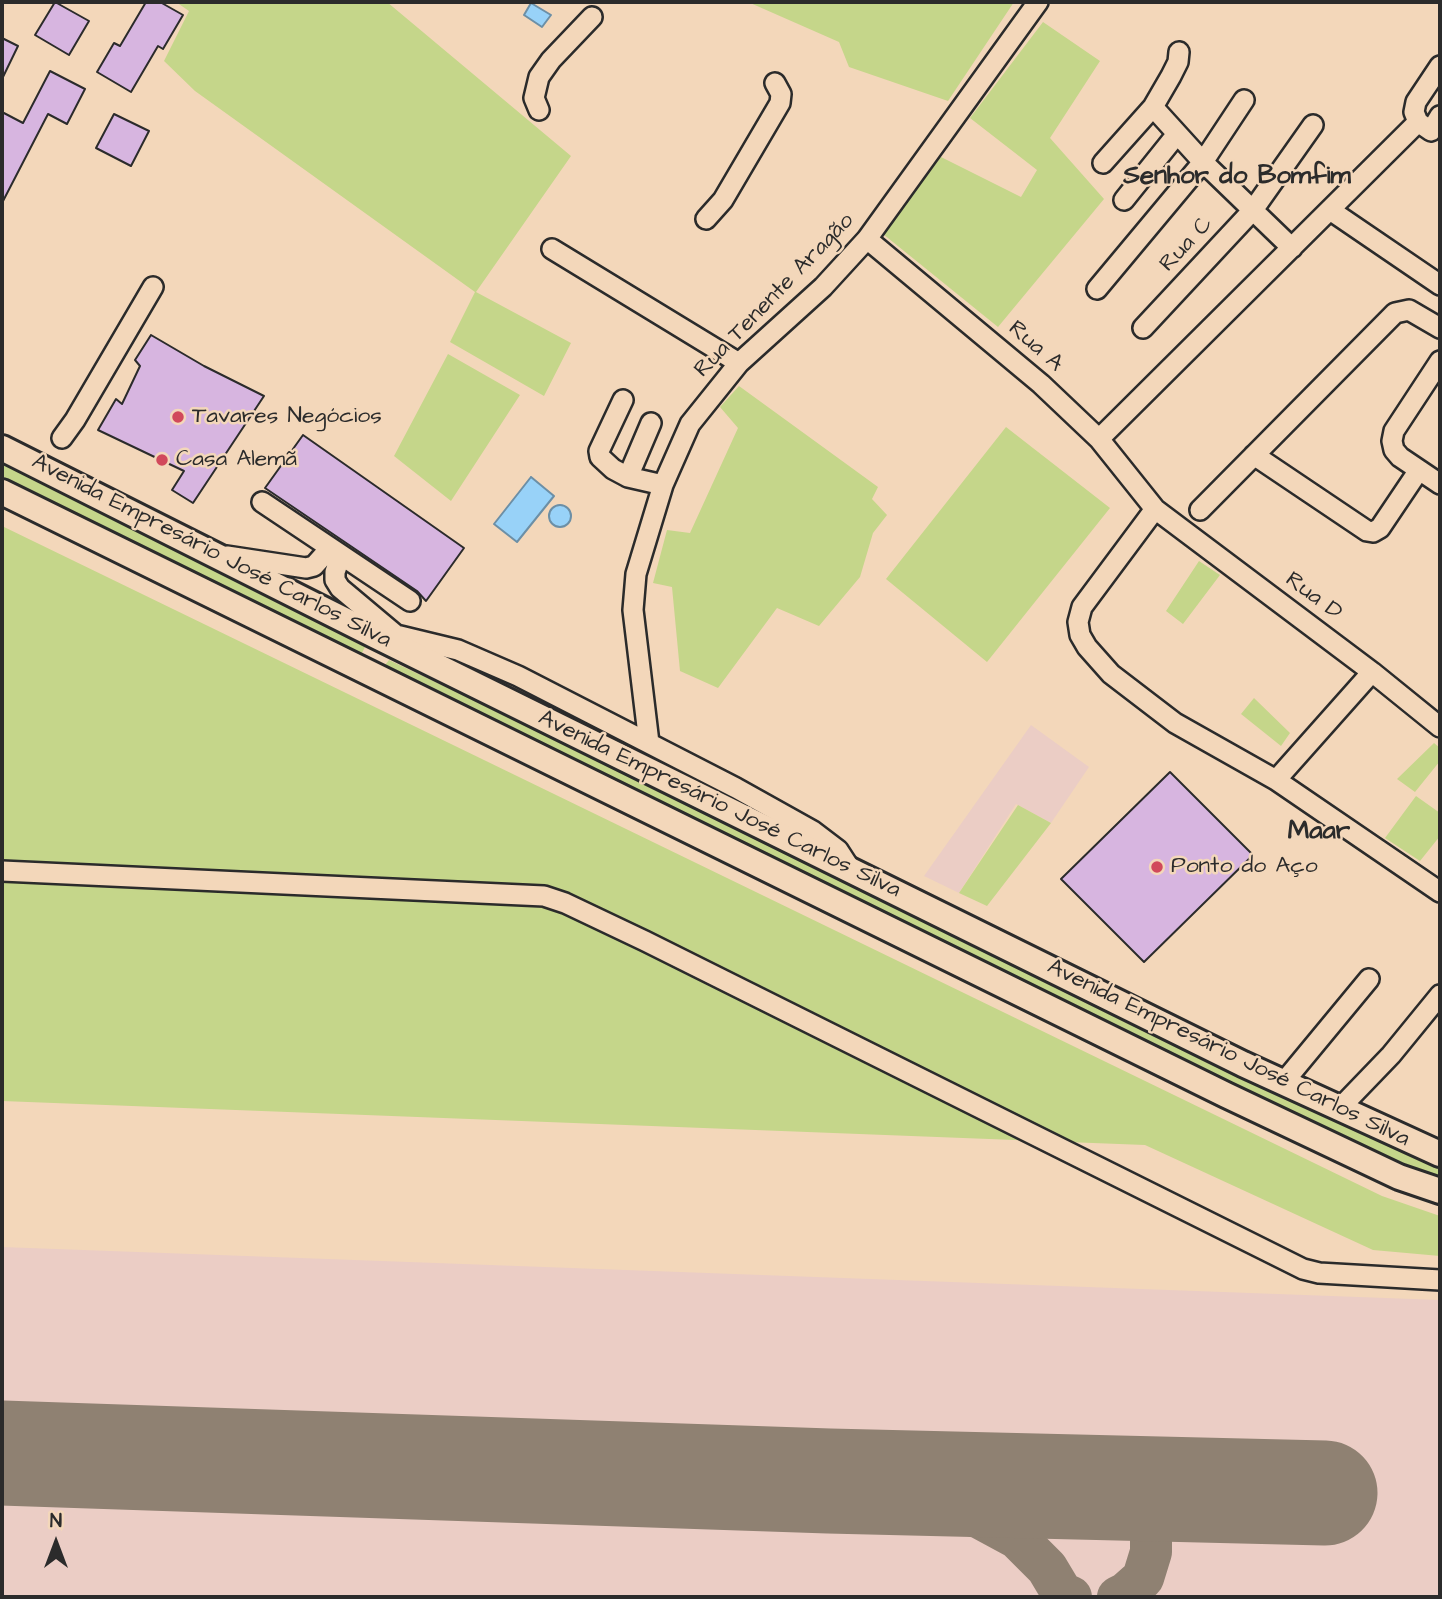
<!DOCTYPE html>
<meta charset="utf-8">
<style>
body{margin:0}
#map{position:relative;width:1442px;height:1599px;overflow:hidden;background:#f3d7ba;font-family:"Architects Daughter",sans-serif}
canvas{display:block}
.frame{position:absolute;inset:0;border:4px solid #2b2b2b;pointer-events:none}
.north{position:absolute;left:21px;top:1508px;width:70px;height:70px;-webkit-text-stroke:5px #f3d7ba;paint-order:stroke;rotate:0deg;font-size:19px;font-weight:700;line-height:28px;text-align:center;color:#2b2b2b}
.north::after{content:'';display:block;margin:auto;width:24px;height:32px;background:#2b2b2b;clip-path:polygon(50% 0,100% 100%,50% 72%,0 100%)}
</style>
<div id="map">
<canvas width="1442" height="1599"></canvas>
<div class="frame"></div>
<div class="north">N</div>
</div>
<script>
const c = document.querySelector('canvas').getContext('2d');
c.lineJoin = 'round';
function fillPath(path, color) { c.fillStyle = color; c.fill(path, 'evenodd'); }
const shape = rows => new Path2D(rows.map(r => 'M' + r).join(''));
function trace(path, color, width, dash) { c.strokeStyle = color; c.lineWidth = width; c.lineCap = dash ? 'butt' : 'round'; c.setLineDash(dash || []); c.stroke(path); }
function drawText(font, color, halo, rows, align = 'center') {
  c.font = font + ' "Architects Daughter",sans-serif'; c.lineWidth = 5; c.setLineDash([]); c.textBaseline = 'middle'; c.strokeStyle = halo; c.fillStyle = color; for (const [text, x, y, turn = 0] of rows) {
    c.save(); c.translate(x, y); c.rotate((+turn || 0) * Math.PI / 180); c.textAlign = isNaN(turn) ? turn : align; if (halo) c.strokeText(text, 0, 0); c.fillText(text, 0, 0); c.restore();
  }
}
fillPath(shape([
 [1031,725,1089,767,1051,823,1016,804,959,893,924,876],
 [2,1247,1440,1300,1440,1597,2,1597]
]), '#ebcdc5');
fillPath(shape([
 [176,2,387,2,571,156,476,292,571,343,544,396,450,342,475,292,195,91,164,61,189,11],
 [748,2,1014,2,948,101,849,67,839,42],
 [1043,22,1100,61,1050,138,1104,199,998,327,883,234,941,157,1021,197,1037,170,970,118],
 [448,354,520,395,451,501,394,456],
 [739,386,878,487,872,499,887,515,873,533,860,577,819,626,777,608,718,688,680,671,672,587,653,583,667,530,690,533,738,428,720,407],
 [1006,427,1110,508,987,662,886,579],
 [2,460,367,643,359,659,2,481],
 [2,526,1382,1196,1440,1216,1440,1256,1373,1250,1145,1145,2,1101],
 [1199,561,1220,575,1183,624,1166,611],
 [389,660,852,879,1440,1165,1440,1181,1317,1129,382,669],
 [1254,698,1290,733,1281,746,1241,714],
 [1434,743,1440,748,1440,761,1415,792,1397,779],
 [1416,796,1440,813,1440,836,1420,861,1385,838],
 [1018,805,1051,823,987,906,959,893]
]), '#c5d68a');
const water = shape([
 [531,3,551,15,542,27,524,15,531,3],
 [531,477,554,496,517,542,494,524,531,477],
 '549 516a11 11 0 1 1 22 0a11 11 0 1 1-22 0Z'
]);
fillPath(water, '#98d2f8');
trace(water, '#6c8fa6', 2);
trace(shape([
 [829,1481,886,1488,980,1518,1017,1538,1047,1568,1062,1593,1071,1597],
 [1094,1487,1127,1503,1151,1528,1151,1552,1143,1578,1126,1593,1118,1597]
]), '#8f8172', 42);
trace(shape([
 [2,1453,829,1481,1325,1493]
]), '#8f8172', 105);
const building = shape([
 [55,2,89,21,69,55,35,35,55,2],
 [146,2,160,2,183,15,163,49,158,46,131,92,97,72,114,43,120,46,146,2],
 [2,38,18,46,2,79,2,38],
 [50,71,85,89,67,124,48,114,2,203,2,112,23,123,50,71],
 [114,114,149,131,131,166,96,148,114,114],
 [151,335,204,366,264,396,193,503,172,490,184,471,98,430,116,399,122,404,140,366,135,360,151,335],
 [303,435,464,548,426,601,417,591,265,488,303,435],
 [1170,772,1253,855,1144,962,1061,879,1170,772]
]);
fillPath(building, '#d7b5e0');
trace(building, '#2b2b2b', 2);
const minor = shape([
 [1179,52,1178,62,1171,76,1153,107,1203,162,1292,248],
 [1440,66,1416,102,1414,112,1418,122,1431,131,1440,116],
 [539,110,534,98,539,77,551,60,592,17],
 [1103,163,1153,107],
 [1124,200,1177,134],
 [1330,210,1440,285],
 [706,219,723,200,780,103,781,94,775,83],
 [867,239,1041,384,1099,439,1155,509,1372,672,1440,727],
 [552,249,739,363],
 [1097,289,1203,162,1244,100],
 [1143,328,1253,210,1313,125],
 [1440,361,1394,431,1392,441,1394,450,1400,457,1440,484],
 [623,400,599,451,600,457,613,469,628,477,663,485],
 [62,438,75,420,153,287],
 [1099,439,1418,122],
 [1254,455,1367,531,1373,532,1380,528,1419,470],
 [628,477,651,423],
 [262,502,410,601],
 [1155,509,1082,607,1078,622,1080,635,1087,647,1111,674,1175,723,1276,780,1440,892],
 [1200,510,1395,313,1409,310,1440,328],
 [341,555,335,572,335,580,340,588,396,635],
 [227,556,306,568,314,566,330,548],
 [379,636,396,635,458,650,518,676,736,788,813,831,838,850,851,870],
 [649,743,633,610,636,574,663,485,690,424,739,363,823,287,867,239,1038,2],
 [1276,780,1372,672],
 [2,871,544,896,565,903,645,941,1303,1269,1319,1273,1440,1280],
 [1283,1083,1369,979],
 [1340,1108,1391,1055,1440,995]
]);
const major = shape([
 [2,448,376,636,1243,1064,1440,1154],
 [2,492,1226,1095,1399,1177,1440,1191]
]);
trace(minor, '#2b2b2b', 24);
trace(major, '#2b2b2b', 30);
trace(minor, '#f3d7ba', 19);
trace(major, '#f3d7ba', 24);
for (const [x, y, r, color] of [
 [178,417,7,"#d1495b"],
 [162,460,7,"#d1495b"],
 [1157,867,7,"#d1495b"]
]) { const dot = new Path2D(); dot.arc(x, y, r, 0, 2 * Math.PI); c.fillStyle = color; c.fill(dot); trace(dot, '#f3d7ba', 2.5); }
drawText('23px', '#2b2b2b', '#f3d7ba', [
 ["Rua C",1187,245,-47],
 ["Rua Tenente Aragão",775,296,-46],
 ["Rua A",1035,347,41],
 ["Avenida Empresário José Carlos Silva",211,552,27],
 ["Rua D",1313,597,37],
 ["Avenida Empresário José Carlos Silva",719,805,26],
 ["Avenida Empresário José Carlos Silva",1228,1054,26]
]);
drawText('23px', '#2b2b2b', '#f3d7ba', [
 ["Tavares Negócios",192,417],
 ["Casa Alemã",176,460],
 ["Ponto do Aço",1171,867]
], 'left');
drawText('bold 26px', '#2b2b2b', '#f3d7ba', [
 ["Senhor do Bomfim",1237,178],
 ["Maar",1319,833]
]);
</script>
